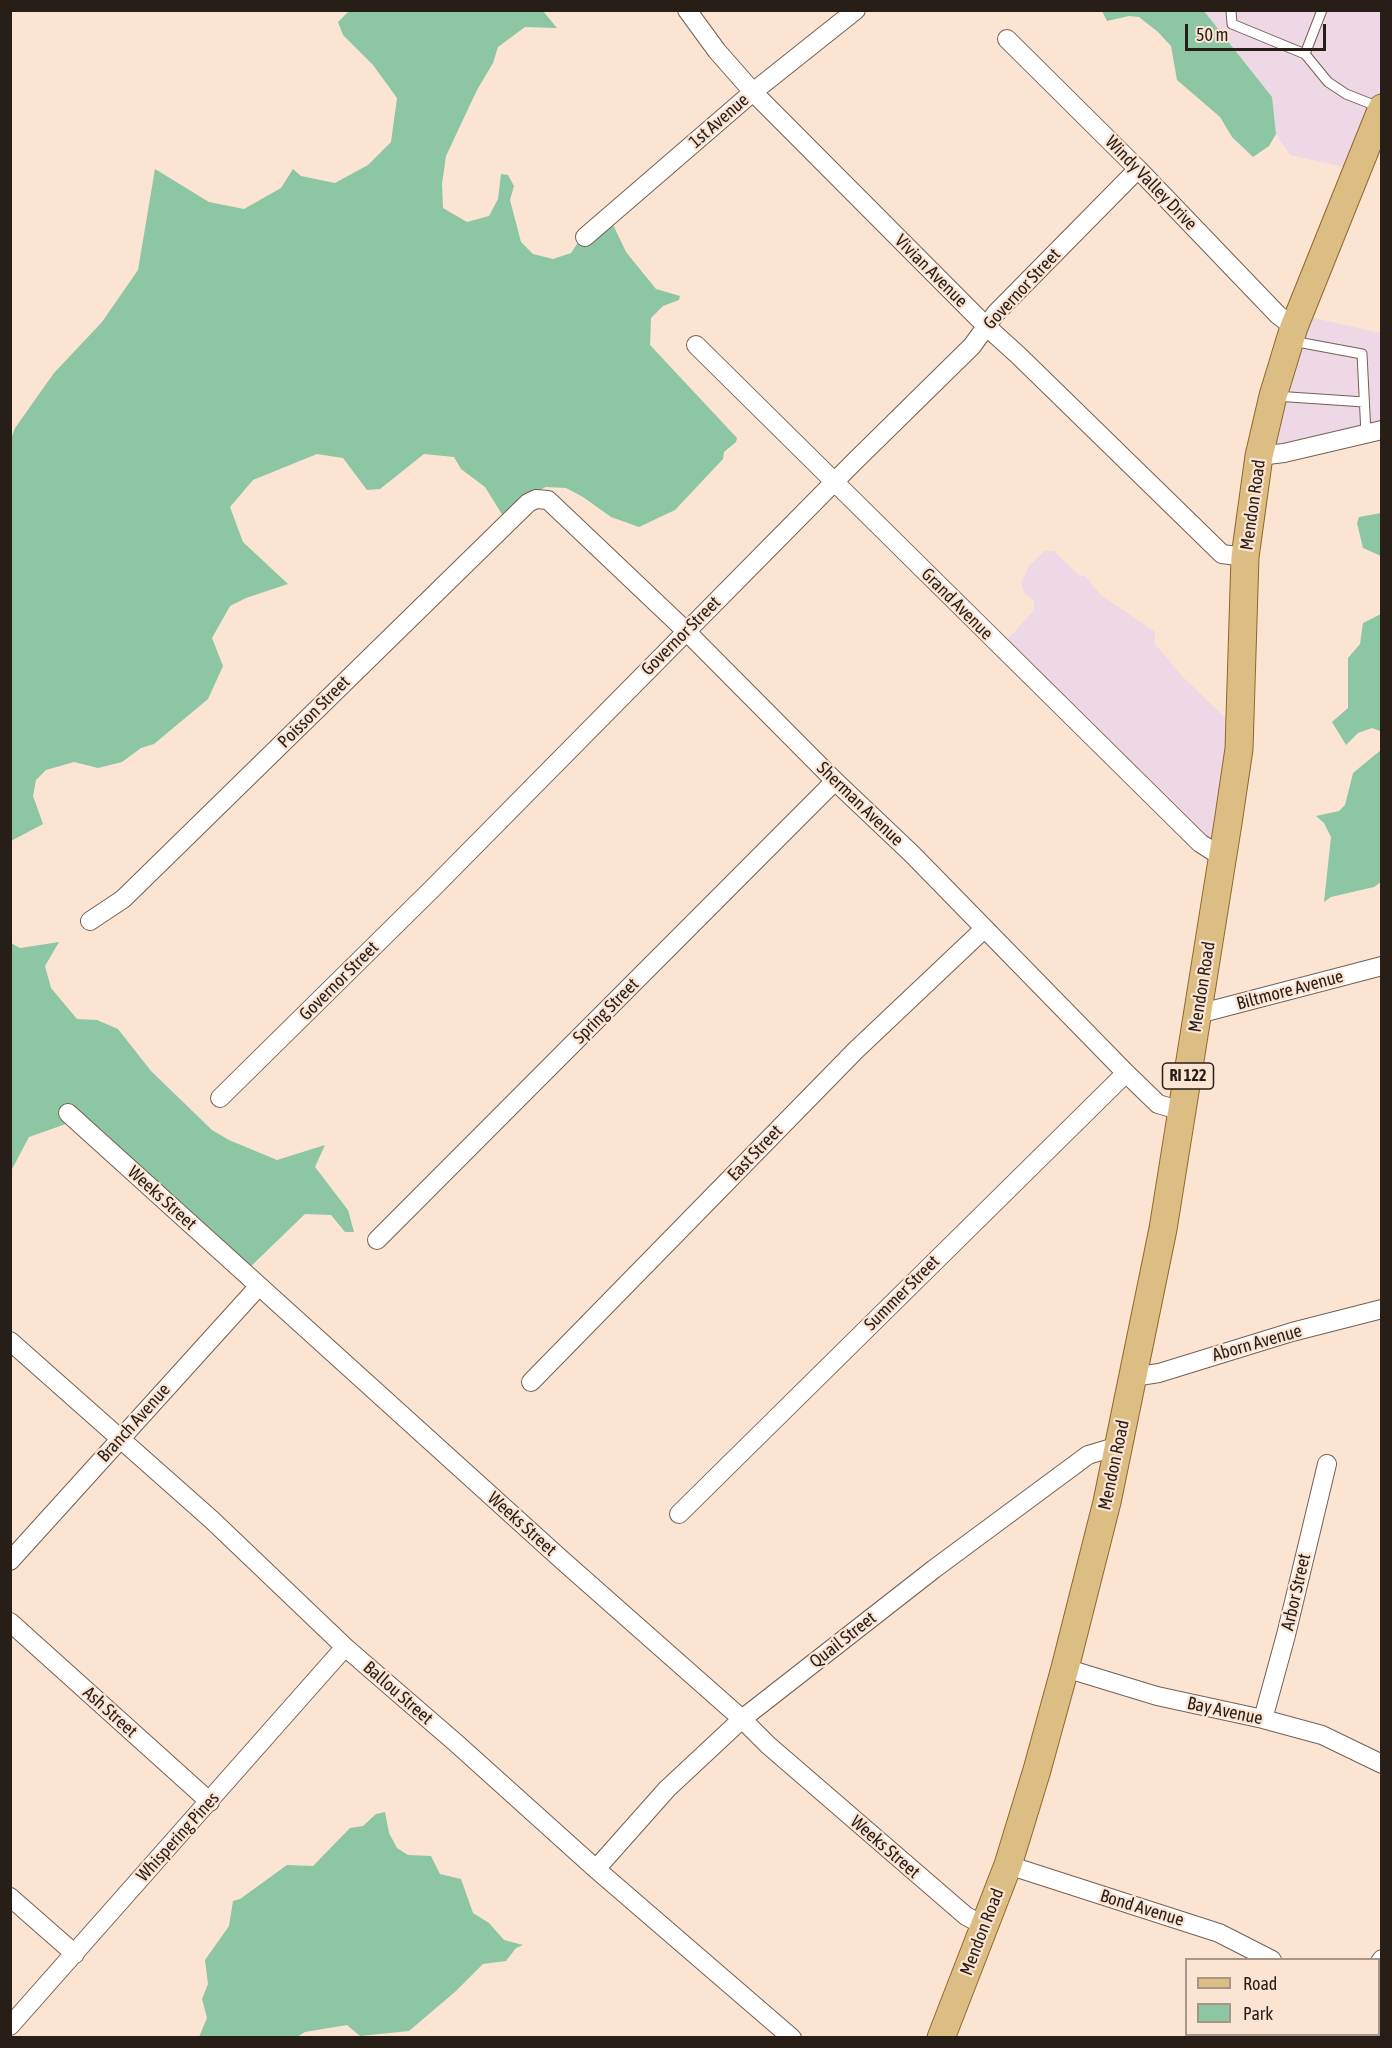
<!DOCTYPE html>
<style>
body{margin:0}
#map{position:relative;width:1392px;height:2048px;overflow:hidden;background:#fce4d3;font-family:"Asap Condensed",sans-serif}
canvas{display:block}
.frame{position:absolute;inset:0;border:12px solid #271e18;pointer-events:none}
.legend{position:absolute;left:1185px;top:1958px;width:195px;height:78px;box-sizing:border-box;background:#fce4d3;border:2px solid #a79588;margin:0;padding:8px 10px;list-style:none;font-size:18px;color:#271e18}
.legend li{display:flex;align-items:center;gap:12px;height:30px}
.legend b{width:30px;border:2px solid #a79588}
.scale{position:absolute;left:1185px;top:24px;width:141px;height:27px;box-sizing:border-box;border:3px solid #271e18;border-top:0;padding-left:8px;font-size:18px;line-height:21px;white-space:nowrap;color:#271e18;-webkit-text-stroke:4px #fce4d3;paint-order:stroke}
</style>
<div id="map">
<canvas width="1392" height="2048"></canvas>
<div class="frame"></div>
<ul class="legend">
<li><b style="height:8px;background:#dcbd83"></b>Road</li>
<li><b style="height:16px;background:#8dc6a2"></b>Park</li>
</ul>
<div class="scale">50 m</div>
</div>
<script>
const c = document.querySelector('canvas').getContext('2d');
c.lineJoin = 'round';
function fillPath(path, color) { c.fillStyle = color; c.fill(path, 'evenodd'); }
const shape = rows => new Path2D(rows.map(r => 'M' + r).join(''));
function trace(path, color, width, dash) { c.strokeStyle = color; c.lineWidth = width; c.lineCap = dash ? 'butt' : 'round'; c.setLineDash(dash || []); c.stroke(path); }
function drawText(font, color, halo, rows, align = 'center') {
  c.font = font + ' "Asap Condensed",sans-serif'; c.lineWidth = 4.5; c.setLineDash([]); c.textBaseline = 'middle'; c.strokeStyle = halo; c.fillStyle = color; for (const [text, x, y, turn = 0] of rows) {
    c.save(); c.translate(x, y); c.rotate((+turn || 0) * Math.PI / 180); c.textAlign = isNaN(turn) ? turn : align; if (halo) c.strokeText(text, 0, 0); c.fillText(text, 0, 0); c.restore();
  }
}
fillPath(shape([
 [1204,11,1381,11,1381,93,1348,168,1290,155,1276,134,1272,97],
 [1296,314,1381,333,1381,431,1257,456],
 [1045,551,1054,551,1079,575,1085,576,1101,595,1155,632,1155,644,1182,676,1233,725,1215,851,1144,798,1024,682,997,651,1034,610,1034,601,1025,594,1021,583,1029,566]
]), '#efd8e5');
fillPath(shape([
 [349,11,543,11,557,28,525,27,498,47,493,63,477,90,446,156,442,184,443,208,467,222,489,216,498,199,501,174,508,175,514,186,510,200,521,242,533,254,553,259,571,253,589,226,607,212,626,252,656,289,680,296,679,300,663,306,651,318,650,345,737,438,736,442,724,452,723,459,675,510,639,527,611,517,583,497,566,488,546,487,528,495,503,516,485,487,461,469,454,457,424,454,380,489,367,490,343,458,317,454,253,480,230,507,243,542,288,584,246,598,230,606,212,638,223,666,208,699,154,744,141,748,122,762,98,768,74,762,46,770,36,780,33,796,43,824,11,841,11,439,15,428,54,373,102,322,138,270,155,169,209,202,244,209,281,188,293,169,301,176,335,183,368,165,391,142,397,98,373,65,343,35,338,22],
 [1102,11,1204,11,1272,97,1276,134,1269,146,1253,157,1232,137,1220,117,1177,80,1171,46,1158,32,1139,17,1129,16,1107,21],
 [1381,513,1382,513,1381,556,1363,548,1357,523,1359,517],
 [1381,614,1381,734,1380,731,1372,728,1358,733,1346,745,1332,722,1348,708,1348,658,1360,644,1363,623],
 [1381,750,1381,882,1374,887,1331,897,1324,902,1331,837,1324,823,1316,816,1339,811,1345,805,1353,773],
 [59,942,45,966,51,988,77,1019,97,1020,118,1029,151,1071,212,1130,229,1140,277,1160,325,1145,315,1167,348,1210,354,1232,345,1232,331,1215,305,1214,246,1271,80,1119,29,1137,11,1171,11,943,20,948],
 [385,1812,389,1833,397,1848,408,1855,431,1856,440,1874,461,1879,473,1913,489,1923,504,1940,523,1945,516,1948,506,1961,483,1964,456,1991,409,2031,360,2036,347,2025,305,2032,297,2037,199,2037,207,2018,202,1999,208,1984,205,1960,229,1926,233,1901,240,1899,287,1865,313,1866,350,1828,363,1826,376,1814]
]), '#8dc6a2');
const lane = shape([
 [1231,10,1232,24,1305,54],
 [1322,10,1305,54,1328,82,1346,94,1379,107],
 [1292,341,1362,354,1366,434],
 [1275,396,1364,402]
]);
const street = shape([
 [687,10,717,51,753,92,986,326,1018,355,1222,554,1245,557],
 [1007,39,1138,169,1278,315,1294,327],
 [585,237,753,92,856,10],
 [696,345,1200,843,1222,857],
 [1259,456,1284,453,1382,430],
 [90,921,123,899,528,503,536,499,548,500,686,631,835,781,912,854,1126,1073,1158,1104,1182,1111],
 [1198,1014,1382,966],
 [220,1098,432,889,854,462,972,346,996,313,1138,169],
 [68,1113,562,1560,742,1719,768,1745,966,1916,983,1925],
 [377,1240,835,781],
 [10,1341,212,1520,345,1647,456,1743,596,1869,792,2038],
 [1133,1377,1159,1373,1292,1332,1382,1309],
 [531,1382,856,1050,984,929],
 [679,1514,1126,1073],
 [10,1561,259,1286],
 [10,1622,210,1802],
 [1065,1668,1157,1696,1263,1719,1322,1735,1382,1764],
 [1263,1719,1286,1635,1327,1464],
 [1008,1865,1219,1933,1272,1960],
 [596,1869,667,1789,742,1719,934,1569,1088,1455,1118,1446],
 [10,1897,75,1954],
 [1378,1965,1382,1959],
 [10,2026,345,1647],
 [1341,2038,1342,2034]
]);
const primary = shape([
 [941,2038,1008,1865,1037,1770,1065,1668,1107,1502,1163,1229,1228,823,1239,749,1245,557,1259,456,1273,396,1294,327,1382,108]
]);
trace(lane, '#746052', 11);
trace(street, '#746052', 20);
trace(primary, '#8d6928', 29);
trace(lane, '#fff', 9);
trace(street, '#fff', 18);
trace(primary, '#dcbd83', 27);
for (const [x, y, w] of [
 [1188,1076,51]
]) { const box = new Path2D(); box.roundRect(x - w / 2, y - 13, w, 26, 4.5); c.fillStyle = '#fce4d3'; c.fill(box); trace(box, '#271e18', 1.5); }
drawText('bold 16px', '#271e18', null, [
 ["RI 122",1188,1076]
]);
drawText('18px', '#271e18', '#fce4d3', [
 ["1st Avenue",719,121,-41],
 ["Windy Valley Drive",1151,183,46],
 ["Vivian Avenue",931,271,45],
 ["Governor Street",1022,289,-47],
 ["Mendon Road",1253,505,-82],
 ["Grand Avenue",957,604,45],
 ["Governor Street",681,636,-45],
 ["Poisson Street",314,712,-45],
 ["Sherman Avenue",860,804,44],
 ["Governor Street",339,981,-45],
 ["Mendon Road",1202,987,-81],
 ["Biltmore Avenue",1290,990,-15],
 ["Spring Street",606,1011,-45],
 ["East Street",755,1153,-46],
 ["Weeks Street",162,1198,42],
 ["Summer Street",902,1293,-45],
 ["Aborn Avenue",1257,1343,-16],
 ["Branch Avenue",134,1423,-48],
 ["Mendon Road",1114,1465,-78],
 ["Weeks Street",522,1524,42],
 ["Arbor Street",1296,1592,-77],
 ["Quail Street",843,1640,-38],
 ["Ballou Street",398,1693,41],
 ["Bay Avenue",1225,1711,12],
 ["Ash Street",110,1712,42],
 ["Whispering Pines",178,1837,-48],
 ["Weeks Street",885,1847,41],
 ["Bond Avenue",1142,1908,17],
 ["Mendon Road",982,1932,-69]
]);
</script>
